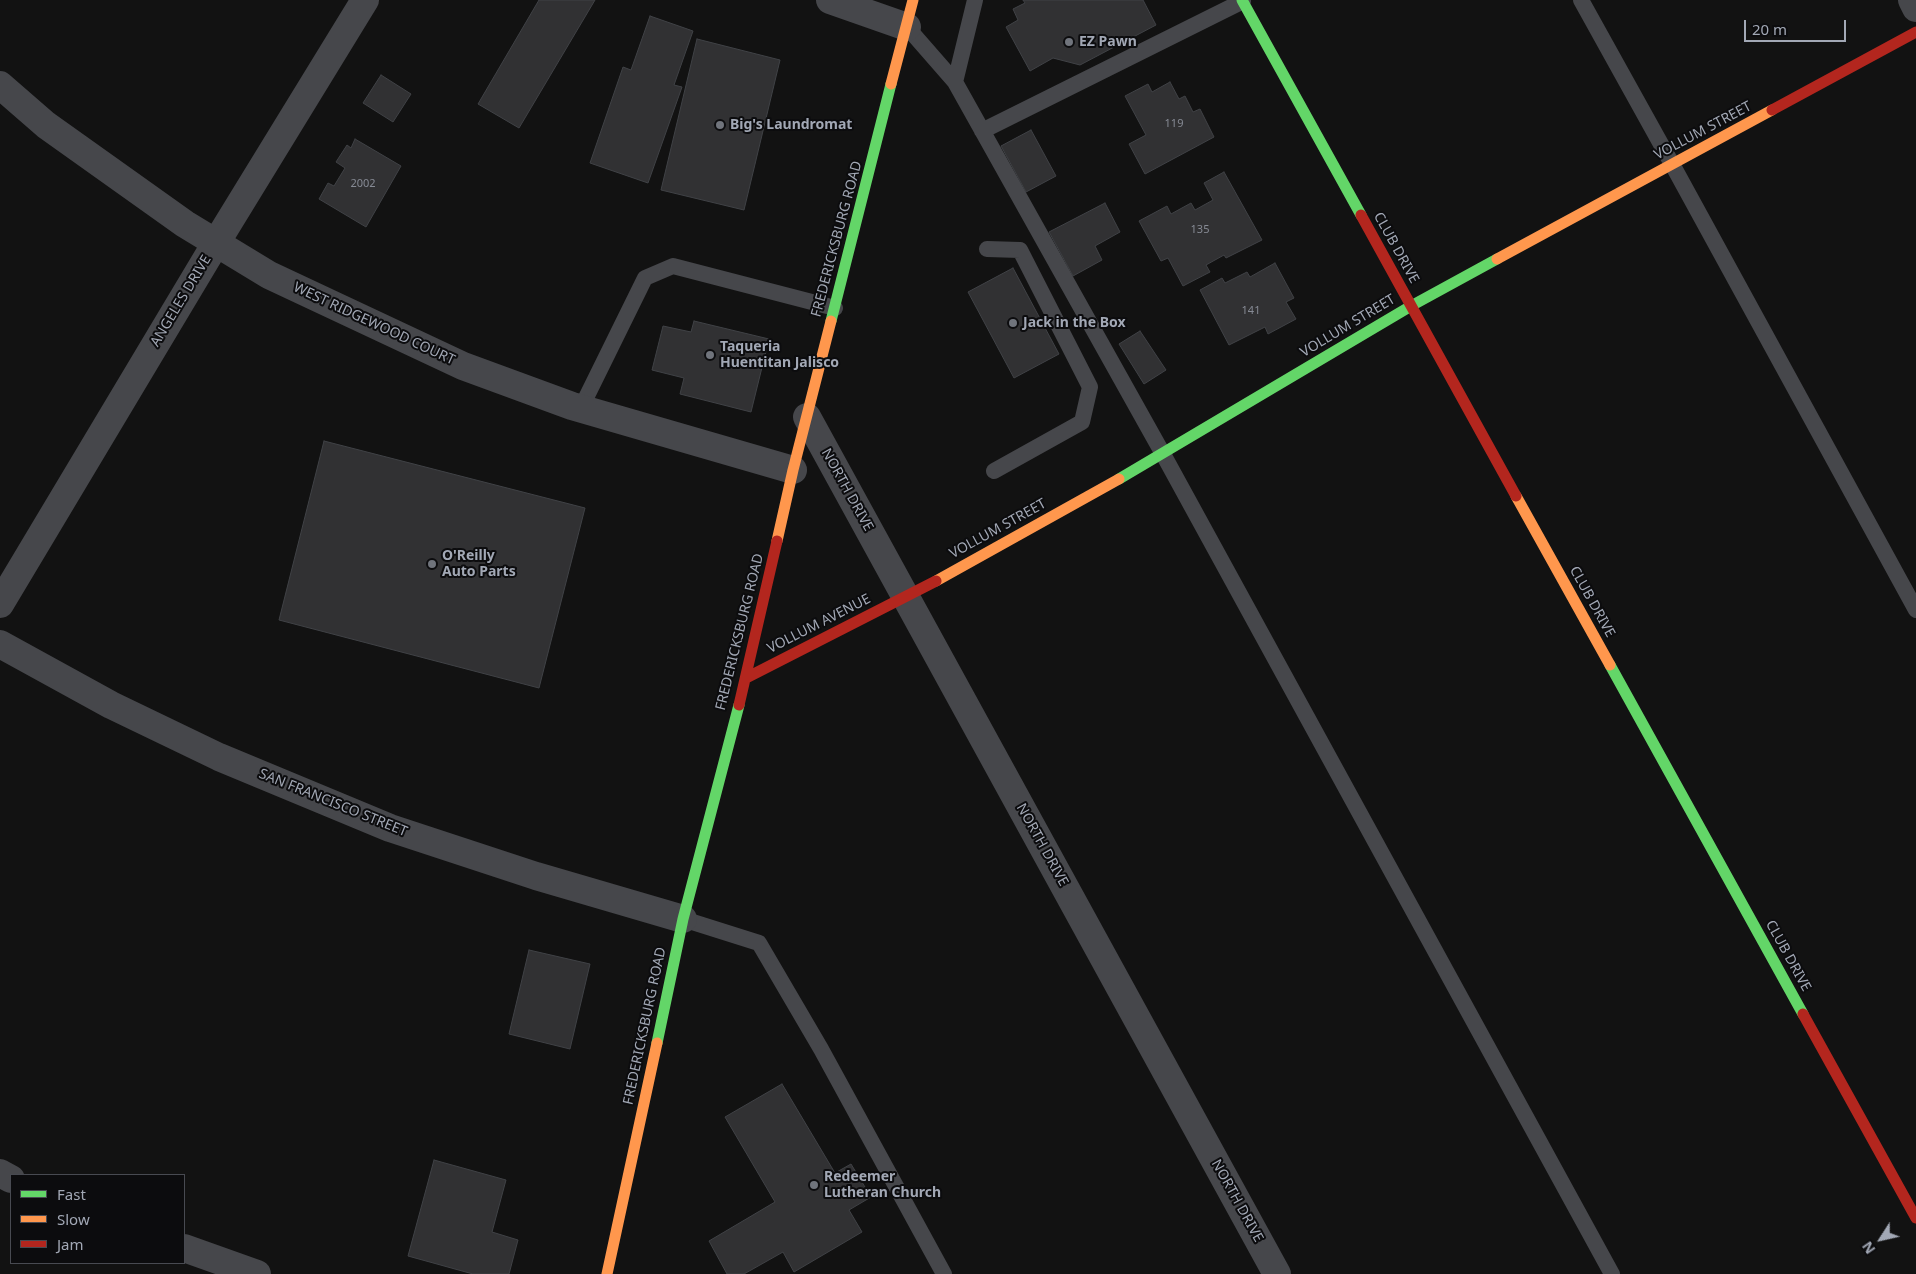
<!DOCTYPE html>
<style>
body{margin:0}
#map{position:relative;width:1916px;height:1274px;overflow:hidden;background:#121212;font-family:"Noto Sans",sans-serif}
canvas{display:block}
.legend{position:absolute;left:10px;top:1174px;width:175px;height:90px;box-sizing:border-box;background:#0c0c0e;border:1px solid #484a51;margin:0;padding:6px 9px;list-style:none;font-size:15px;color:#a2a8b5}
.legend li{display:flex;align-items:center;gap:10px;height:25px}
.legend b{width:25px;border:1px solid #484a51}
.north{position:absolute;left:1856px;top:1214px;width:50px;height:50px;-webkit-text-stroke:4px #0c0c0e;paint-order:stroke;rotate:235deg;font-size:14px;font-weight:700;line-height:20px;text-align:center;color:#a2a8b5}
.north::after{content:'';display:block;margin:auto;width:18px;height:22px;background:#a2a8b5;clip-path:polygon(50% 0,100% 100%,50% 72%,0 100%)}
.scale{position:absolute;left:1744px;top:20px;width:102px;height:22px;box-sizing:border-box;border:2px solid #a2a8b5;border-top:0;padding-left:6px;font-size:15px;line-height:18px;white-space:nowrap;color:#a2a8b5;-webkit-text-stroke:4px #0c0c0e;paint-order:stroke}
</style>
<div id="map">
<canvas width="1916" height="1274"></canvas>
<ul class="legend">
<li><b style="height:6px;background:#63d668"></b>Fast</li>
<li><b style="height:6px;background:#ff974d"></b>Slow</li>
<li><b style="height:6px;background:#b3261e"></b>Jam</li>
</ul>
<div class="north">N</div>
<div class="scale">20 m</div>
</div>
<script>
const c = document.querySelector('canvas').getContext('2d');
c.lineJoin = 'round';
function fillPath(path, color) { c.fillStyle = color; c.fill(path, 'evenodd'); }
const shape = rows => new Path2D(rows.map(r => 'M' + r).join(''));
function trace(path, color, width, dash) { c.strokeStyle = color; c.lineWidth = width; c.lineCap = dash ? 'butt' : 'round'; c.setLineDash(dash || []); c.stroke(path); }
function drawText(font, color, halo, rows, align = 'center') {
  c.font = font + ' "Noto Sans",sans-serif'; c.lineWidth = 4; c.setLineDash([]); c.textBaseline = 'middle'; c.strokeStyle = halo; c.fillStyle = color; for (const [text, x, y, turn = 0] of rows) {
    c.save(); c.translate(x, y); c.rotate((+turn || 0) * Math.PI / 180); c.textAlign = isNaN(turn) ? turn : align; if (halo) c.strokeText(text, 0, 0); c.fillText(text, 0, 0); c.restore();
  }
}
const building = shape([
 [539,0,595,0,519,128,478,104,539,0],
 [1023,0,1143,0,1156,25,1080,65,1053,58,1030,71,1006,27,1018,20,1013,9,1025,3,1023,0],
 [650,16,693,31,674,85,682,87,648,183,590,163,623,67,631,70,650,16],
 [697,39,780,60,744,210,661,190,697,39],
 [381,75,411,94,393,122,363,103,381,75],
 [1170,82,1179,99,1185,96,1193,112,1200,109,1214,137,1145,174,1129,144,1146,135,1125,96,1148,84,1152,92,1170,82],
 [1031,130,1056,176,1026,192,1001,146,1031,130],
 [355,139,401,166,366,227,319,199,328,183,334,186,345,168,336,162,347,145,351,148,355,139],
 [1224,172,1262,240,1226,258,1224,255,1206,265,1210,272,1183,286,1168,258,1161,261,1139,221,1167,206,1171,214,1191,203,1195,210,1213,200,1204,183,1224,172],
 [1105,203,1120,232,1095,246,1102,260,1073,276,1049,232,1105,203],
 [1275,263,1294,298,1286,302,1296,319,1268,334,1265,327,1229,345,1200,290,1222,278,1225,283,1247,272,1250,277,1275,263],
 [1013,268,1059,354,1014,378,968,292,1013,268],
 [694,321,769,339,751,412,680,394,684,378,652,370,663,326,691,332,694,321],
 [1140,331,1166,370,1144,384,1119,344,1140,331],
 [324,441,585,508,539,688,279,620,324,441],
 [529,950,590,964,570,1049,509,1034,529,950],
 [782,1084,835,1173,851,1164,871,1197,849,1210,862,1232,794,1272,783,1252,744,1274,727,1274,709,1241,775,1202,725,1117,782,1084],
 [434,1160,506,1180,492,1232,518,1240,509,1274,473,1274,408,1256,434,1160]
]);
fillPath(building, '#313133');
trace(building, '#404246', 1);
trace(shape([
 [1581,0,1672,164,1916,610],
 [907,27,955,82,1163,454,1612,1274],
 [955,82,975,0],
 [982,131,1243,1],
 [987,249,1020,250,1090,387,1082,422,994,471],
 [581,408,645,278,673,266,835,308],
 [683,919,759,943,821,1049,944,1274]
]), '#46474b', 16);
trace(shape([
 [830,0,907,27],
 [1912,0,1916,8],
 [0,85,46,125,185,224,269,275,463,366,572,406,793,470],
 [807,417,1277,1274],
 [0,604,216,243,365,0],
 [0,644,111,705,219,757,390,828,536,876,683,919],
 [0,1173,11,1179],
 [184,1248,257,1274]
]), '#46474b', 28);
trace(shape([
 [1242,0,1361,215],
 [831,321,891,84],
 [1119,479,1411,306,1497,259],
 [1610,665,1803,1014],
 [657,1043,683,919,739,705]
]), '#63d668', 11);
trace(shape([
 [891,84,913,0],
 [1497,259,1772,110],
 [1516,496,1610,665],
 [777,541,793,470,831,321],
 [936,581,1119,479],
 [607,1274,657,1043]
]), '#ff974d', 11);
trace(shape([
 [1772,110,1916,32],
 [1361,215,1516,496],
 [746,678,936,581],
 [739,705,777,541],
 [1803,1014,1916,1218]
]), '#b3261e', 11);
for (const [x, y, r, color] of [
 [1069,42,5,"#70747c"],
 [720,125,5,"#70747c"],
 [1013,323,5,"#70747c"],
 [710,355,5,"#70747c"],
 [432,564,5,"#70747c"],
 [814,1185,5,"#70747c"]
]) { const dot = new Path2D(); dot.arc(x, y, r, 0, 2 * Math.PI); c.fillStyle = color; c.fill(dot); trace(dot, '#0c0c0e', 2); }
drawText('11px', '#868a94', null, [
 ["119",1174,124],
 ["2002",363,184],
 ["135",1200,230],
 ["141",1251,311]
]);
drawText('bold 14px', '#a2a8b5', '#0c0c0e', [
 ["EZ Pawn",1079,42],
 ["Big's Laundromat",730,125],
 ["Jack in the Box",1023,323],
 ["Taqueria",720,347],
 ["Huentitan Jalisco",720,363],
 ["O'Reilly",442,556],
 ["Auto Parts",442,572],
 ["Redeemer",824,1177],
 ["Lutheran Church",824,1193]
], 'left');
drawText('14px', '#a2a8b5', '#0c0c0e', [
 ["VOLLUM STREET",1703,131,-28],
 ["FREDERICKSBURG ROAD",837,239,-75],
 ["CLUB DRIVE",1396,248,61],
 ["ANGELES DRIVE",181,301,-59],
 ["WEST RIDGEWOOD COURT",374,324,25],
 ["VOLLUM STREET",1348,326,-31],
 ["NORTH DRIVE",847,490,61],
 ["VOLLUM STREET",998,529,-29],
 ["CLUB DRIVE",1592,602,61],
 ["VOLLUM AVENUE",819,624,-27],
 ["FREDERICKSBURG ROAD",740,632,-76],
 ["SAN FRANCISCO STREET",333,803,22],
 ["NORTH DRIVE",1042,845,61],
 ["CLUB DRIVE",1788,956,61],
 ["FREDERICKSBURG ROAD",645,1026,-78],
 ["NORTH DRIVE",1237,1201,61]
]);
</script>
